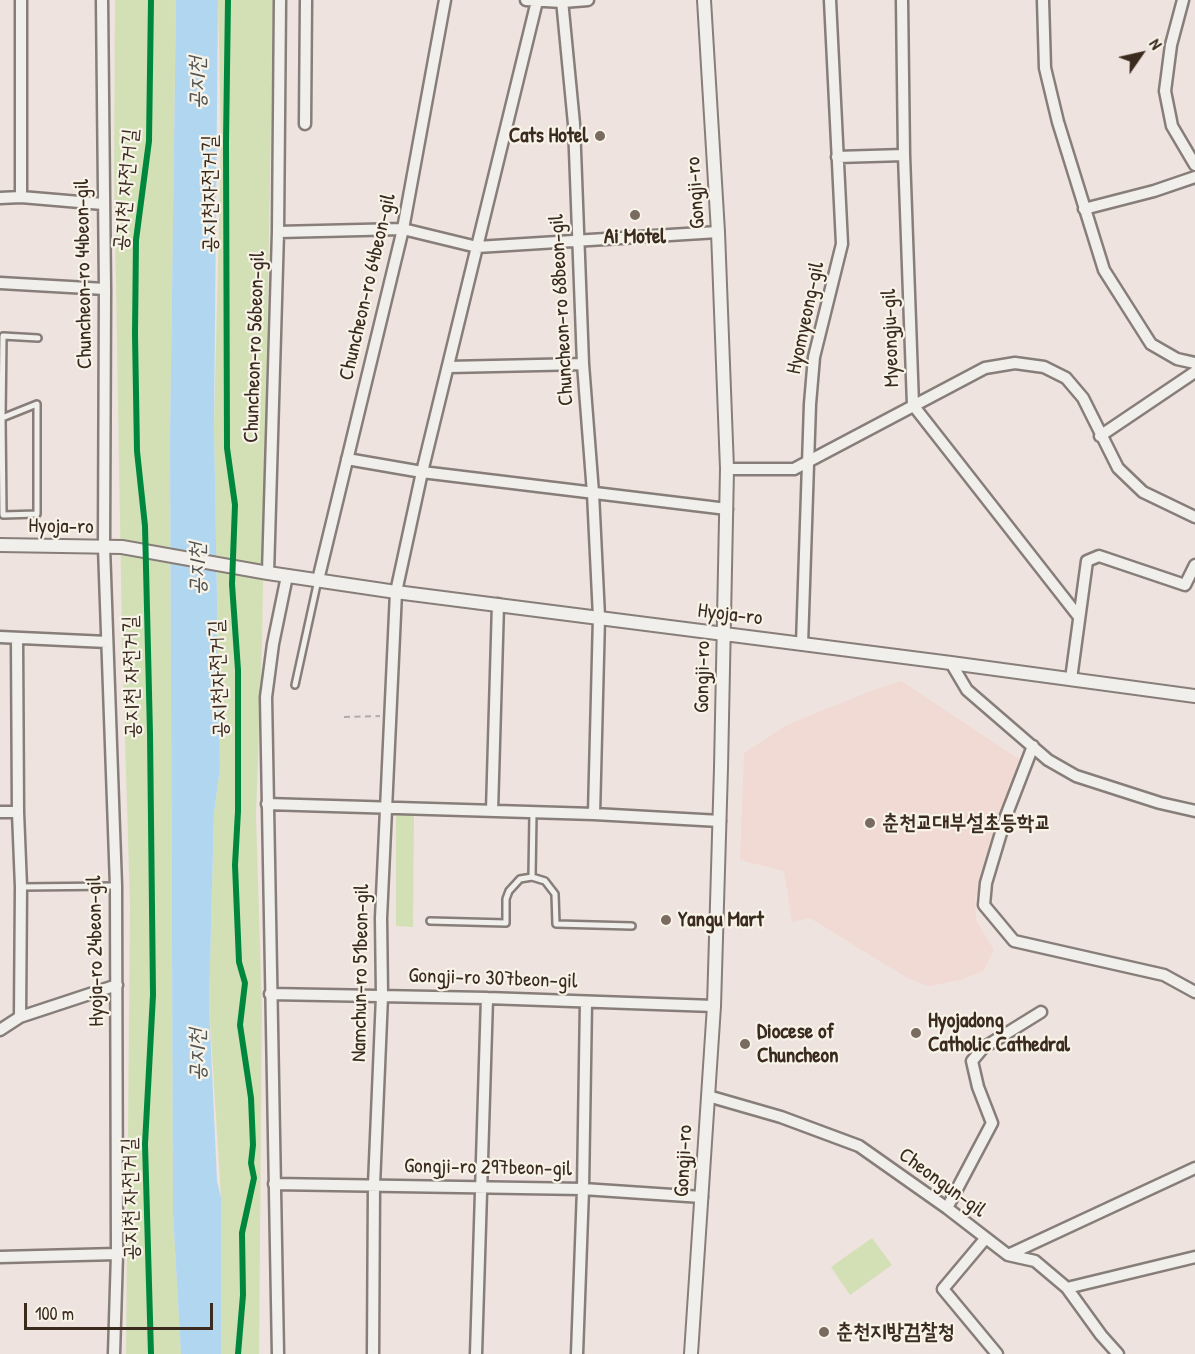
<!DOCTYPE html>
<meta charset="utf-8">
<style>
body{margin:0}
#map{position:relative;width:1195px;height:1354px;overflow:hidden;background:#eee3de;font-family:"Patrick Hand",sans-serif}
canvas{display:block}
.north{position:absolute;left:1111px;top:24px;width:60px;height:60px;-webkit-text-stroke:4px #f7f3e8;paint-order:stroke;rotate:56deg;font-size:16px;font-weight:700;line-height:24px;text-align:center;color:#3b2a1e}
.north::after{content:'';display:block;margin:auto;width:21px;height:27px;background:#3b2a1e;clip-path:polygon(50% 0,100% 100%,50% 72%,0 100%)}
.scale{position:absolute;left:24px;top:1303px;width:189px;height:27px;box-sizing:border-box;border:3px solid #3b2a1e;border-top:0;padding-left:8px;font-size:18px;line-height:21px;white-space:nowrap;color:#3b2a1e;-webkit-text-stroke:4px #f7f3e8;paint-order:stroke}
</style>
<div id="map">
<canvas width="1195" height="1354"></canvas>
<div class="north">N</div>
<div class="scale">100 m</div>
</div>
<script>
const c = document.querySelector('canvas').getContext('2d');
c.lineJoin = 'round';
function fillPath(path, color) { c.fillStyle = color; c.fill(path, 'evenodd'); }
const shape = rows => new Path2D(rows.map(r => 'M' + r).join(''));
function trace(path, color, width, dash) { c.strokeStyle = color; c.lineWidth = width; c.lineCap = dash ? 'butt' : 'round'; c.setLineDash(dash || []); c.stroke(path); }
function drawText(font, color, halo, rows, align = 'center') {
  c.font = font + ' "Patrick Hand","Poor Story",sans-serif'; c.lineWidth = 4.5; c.setLineDash([]); c.textBaseline = 'middle'; c.strokeStyle = halo; c.fillStyle = color; for (const [text, x, y, turn = 0] of rows) {
    c.save(); c.translate(x, y); c.rotate((+turn || 0) * Math.PI / 180); c.textAlign = isNaN(turn) ? turn : align; if (halo) c.strokeText(text, 0, 0); c.fillText(text, 0, 0); c.restore();
  }
}
fillPath(shape([
 [901,681,1022,761,1000,811,998,834,975,899,976,920,994,950,983,971,960,980,929,986,909,979,810,918,792,922,784,871,740,860,744,753,787,725,873,690]
]), '#f1dad4');
fillPath(shape([
 [115,0,176,0,170,436,173,1214,181,1354,126,1354,130,905,122,639,114,165],
 [218,0,273,0,262,643,256,815,262,1010,259,1354,221,1354,221,1197,209,1005,214,813,220,768,214,427,221,139],
 [396,813,414,813,413,927,396,926],
 [872,1238,892,1265,850,1295,831,1267]
]), '#d3e0b6');
fillPath(shape([
 [176,0,218,0,214,427,220,768,214,813,209,1005,217,1181,221,1197,221,1354,181,1354,173,1214,170,436]
]), '#b1d7f0');
const service = shape([
 [0,418,2,418,37,404,37,514,3,515,2,418,3,336,38,338],
 [295,685,318,580],
 [532,877,533,813],
 [21,887,116,886],
 [430,921,506,923,506,899,509,891,520,879,532,877,545,881,555,894,556,924,632,926]
]);
const minor = shape([
 [102,0,105,289,104,547,116,886,117,1254,114,1354],
 [526,0,563,2,588,0],
 [562,0,574,124,583,364,593,493,599,617,594,814],
 [902,0,904,155,913,405,1079,617],
 [1043,0,1045,68,1058,122,1104,270,1151,344,1177,359,1195,363],
 [1183,0,1171,45,1165,91,1172,126,1195,165],
 [305,124,306,0],
 [837,157,904,155],
 [21,197,21,0],
 [0,198,21,197,103,204],
 [1084,209,1154,191,1195,177],
 [278,232,403,229,477,247,718,232],
 [0,283,105,289],
 [449,367,583,364],
 [1100,436,1195,372],
 [347,459,422,472,727,509],
 [727,469,794,469,985,368,1015,363,1044,367,1066,378,1083,398,1118,468,1143,492,1195,517],
 [268,573,278,232,280,0],
 [318,580,403,229,445,0],
 [0,637,107,642],
 [17,639,18,812,21,887,20,1017],
 [802,644,810,404,814,357,842,244,830,0],
 [951,663,967,690,1048,760,1076,776,1160,803,1195,811],
 [1071,679,1087,561,1099,556,1185,585,1195,565],
 [1033,746,1006,816,986,883,984,905,1014,941,1164,975,1195,992],
 [267,804,594,814,720,821],
 [492,811,498,604],
 [0,812,18,812],
 [270,994,487,998,714,1006],
 [0,1030,20,1017,117,985],
 [708,1096,781,1117,859,1146,947,1208,1008,1255,1035,1261,1067,1288,1101,1335,1118,1354],
 [274,1184,583,1189,702,1197],
 [947,1208,992,1123,978,1087,972,1061,983,1048,1041,1012],
 [985,1239,943,1289,997,1354],
 [1008,1255,1195,1168],
 [0,1257,117,1254],
 [1067,1288,1195,1257],
 [278,1354,266,697,273,644,287,576],
 [373,1354,374,1185,382,996,381,918,396,592,422,472,537,1],
 [476,1354,487,998],
 [577,1354,583,1189,586,1002]
]);
const tertiary = shape([
 [0,545,122,547,268,573,396,592,951,663,1195,696],
 [691,1354,714,1006,721,768,727,469,718,232,704,0]
]);
trace(service, '#877e79', 10);
trace(minor, '#877e79', 15);
trace(tertiary, '#877e79', 16);
trace(shape([
 [344,717,380,716]
]), '#b0aca8', 2, [6, 4.5]);
trace(service, '#f1efeb', 5);
trace(minor, '#f1efeb', 10);
trace(tertiary, '#f1efeb', 12);
trace(shape([
 [228,0,226,142,227,448,235,505,232,584,238,670,238,811,235,865,239,962,245,983,240,1025,251,1098,253,1145,251,1163,254,1178,242,1233,243,1295,238,1354],
 [151,1354,145,1144,153,995,150,734,145,526,137,451,135,334,136,240,149,141,151,0]
]), '#00873e', 6);
for (const [x, y, r, color] of [
 [600,136,6,"#7a6b61"],
 [635,215,6,"#7a6b61"],
 [870,823,6,"#7a6b61"],
 [666,920,6,"#7a6b61"],
 [916,1033,6,"#7a6b61"],
 [745,1044,6,"#7a6b61"],
 [824,1332,6,"#7a6b61"]
]) { const dot = new Path2D(); dot.arc(x, y, r, 0, 2 * Math.PI); c.fillStyle = color; c.fill(dot); trace(dot, '#f7f3e8', 2); }
drawText('bold 21px', '#3b2a1e', '#f7f3e8', [
 ["Cats Hotel",588,136,"right"],
 ["Ai Motel",635,237,"center"],
 ["춘천교대부설초등학교",882,823],
 ["Yangu Mart",678,920],
 ["Hyojadong",928,1021],
 ["Catholic Cathedral",928,1045],
 ["Diocese of",757,1032],
 ["Chuncheon",757,1056],
 ["춘천지방검찰청",836,1332]
], 'left');
drawText('21px', '#3b2a1e', '#f7f3e8', [
 ["공지천 자전거길",126,190,-85],
 ["Gongji-ro",696,193,-94],
 ["공지천자전거길",210,194,-90],
 ["Chuncheon-ro 44beon-gil",84,274,-91],
 ["Chuncheon-ro 64beon-gil",368,287,-77],
 ["Chuncheon-ro 68beon-gil",562,310,-93],
 ["Hyomyeong-gil",806,318,-78],
 ["Myeongju-gil",891,338,-92],
 ["Chuncheon-ro 56beon-gil",255,347,-88],
 ["Hyoja-ro",61,527,1],
 ["Hyoja-ro",730,615,7],
 ["공지천 자전거길",132,677,-91],
 ["Gongji-ro",703,677,-89],
 ["공지천자전거길",219,679,-92],
 ["Hyoja-ro 24beon-gil",96,951,-91],
 ["Namchun-ro 51beon-gil",361,973,-89],
 ["Gongji-ro 307beon-gil",493,979,2],
 ["Gongji-ro",684,1161,-87],
 ["Gongji-ro 297beon-gil",488,1168,1],
 ["Cheongun-gil",942,1183,36],
 ["공지천 자전거길",131,1199,-91]
]);
drawText('italic 22px', '#525454', '#f7f3e8', [
 ["공지천",198,83,-90],
 ["공지천",198,569,-90],
 ["공지천",198,1055,-90]
]);
</script>
